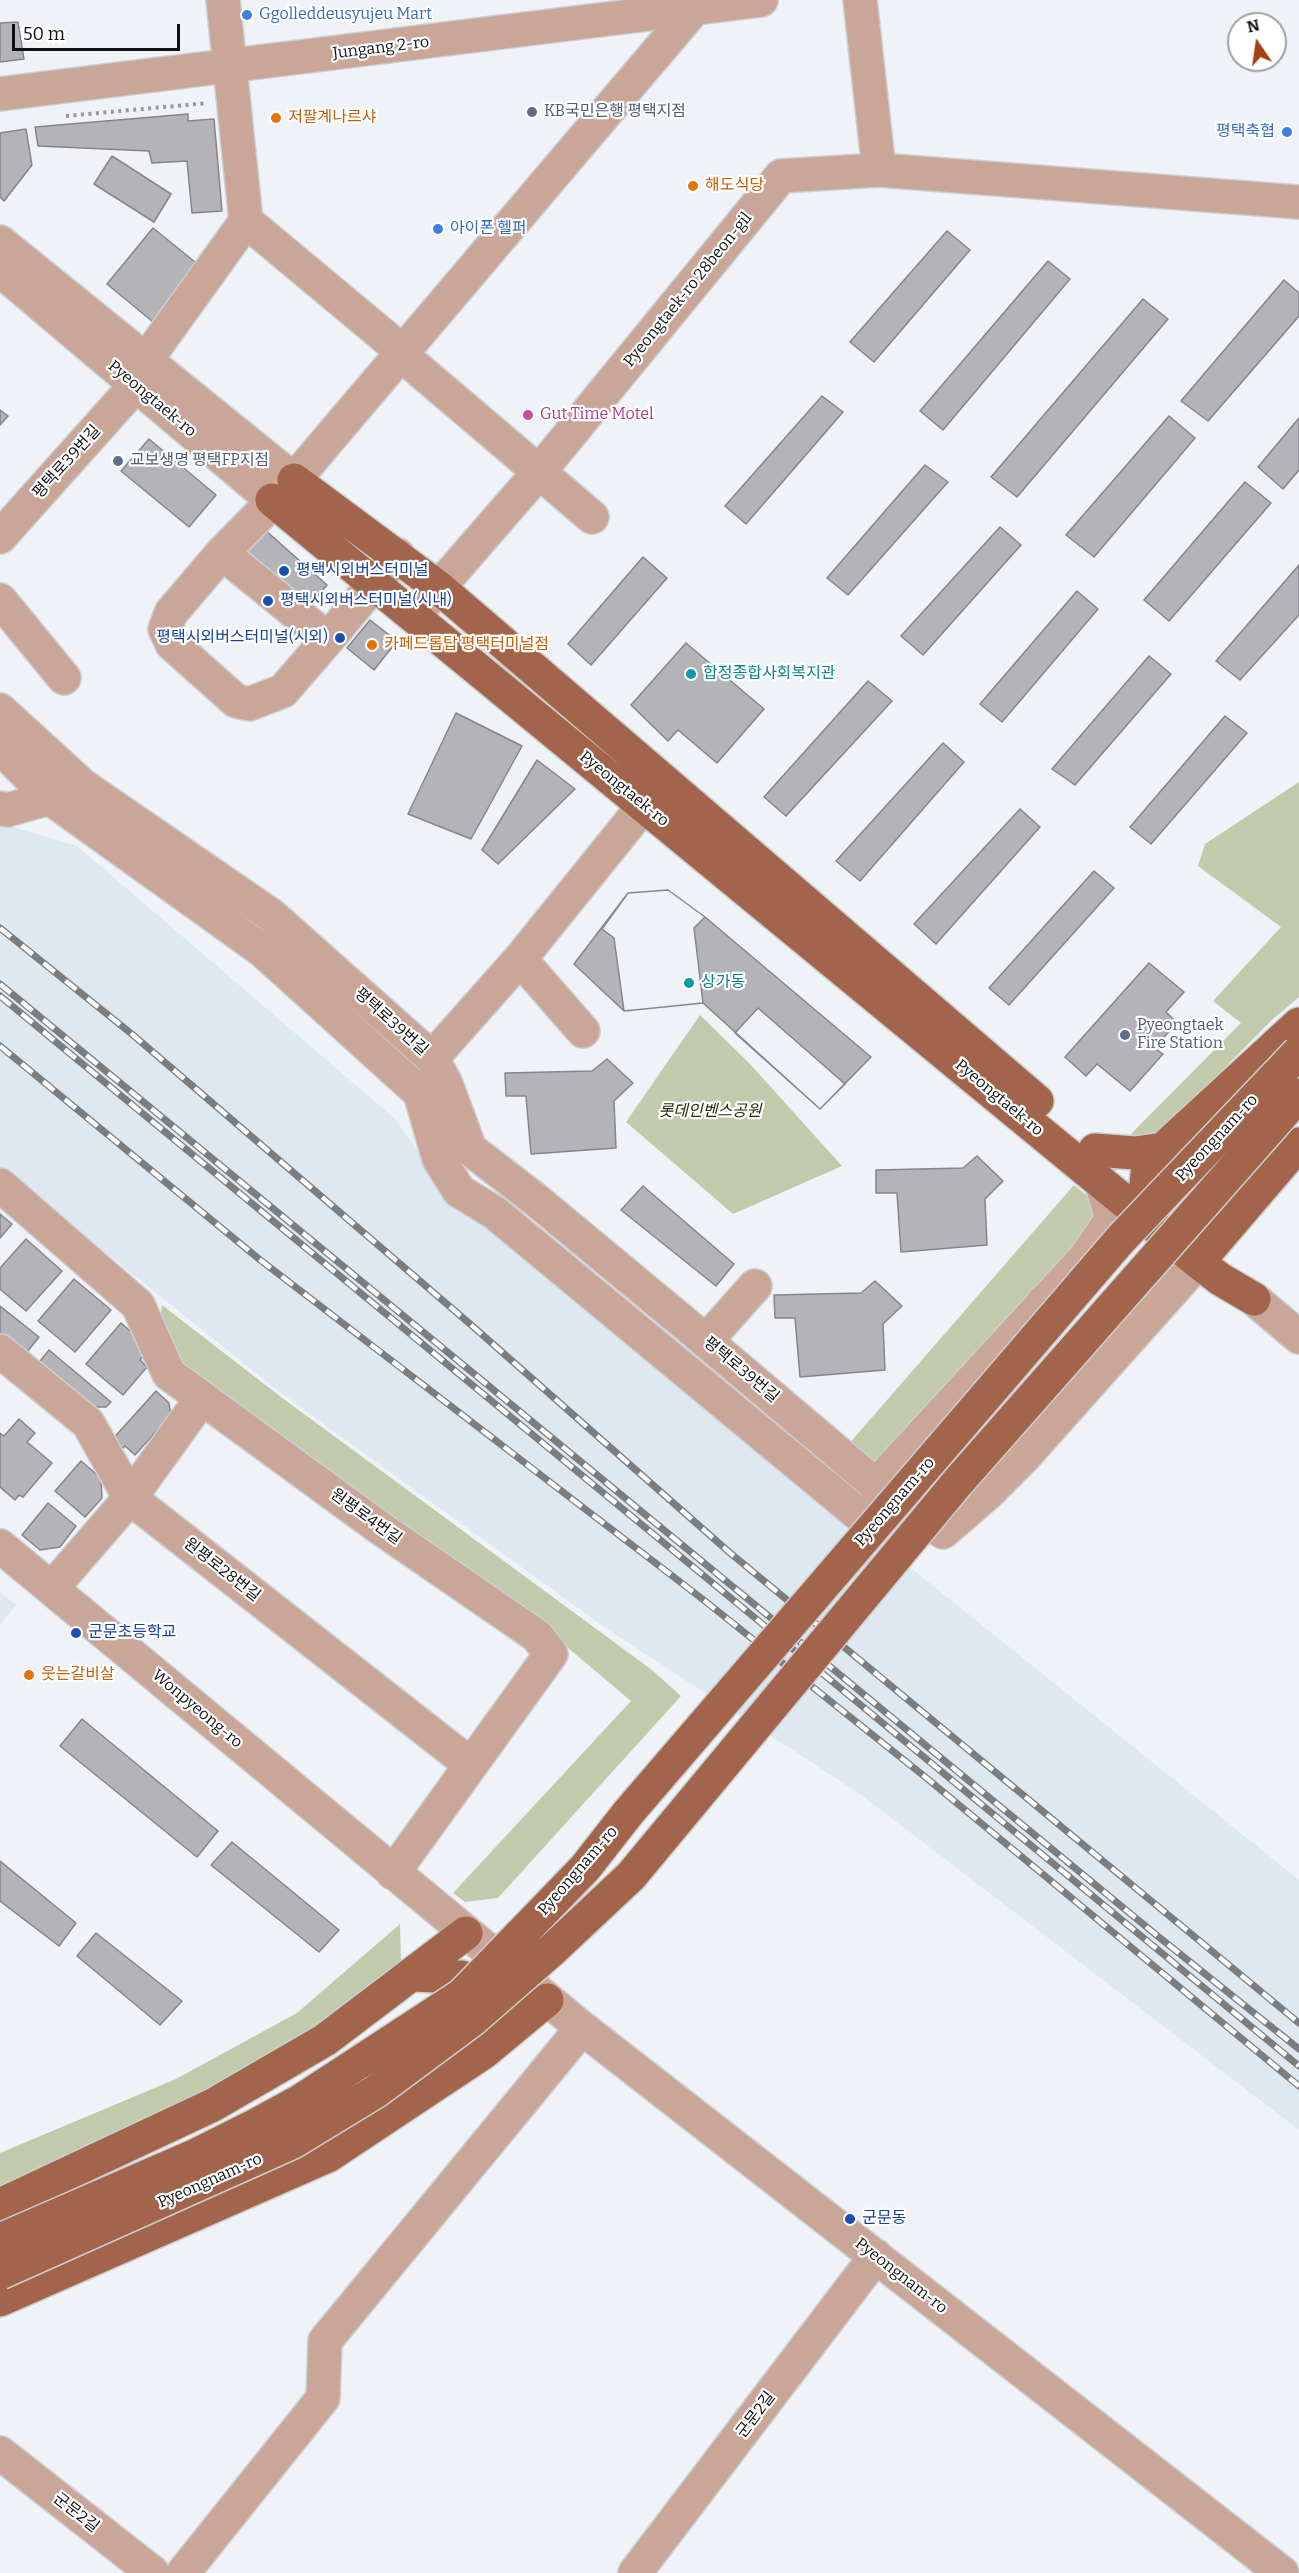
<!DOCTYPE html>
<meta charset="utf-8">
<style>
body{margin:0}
#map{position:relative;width:1299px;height:2573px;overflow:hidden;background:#eff3f7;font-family:Bitter,serif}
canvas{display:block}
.north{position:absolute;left:1227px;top:12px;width:60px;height:60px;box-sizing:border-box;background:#fff;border:2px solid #9fa0a0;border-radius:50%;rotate:347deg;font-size:16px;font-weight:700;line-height:24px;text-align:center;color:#101112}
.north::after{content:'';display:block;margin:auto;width:21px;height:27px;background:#a54013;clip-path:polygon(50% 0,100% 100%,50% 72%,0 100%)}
.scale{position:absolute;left:12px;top:24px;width:168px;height:27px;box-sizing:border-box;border:3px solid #101112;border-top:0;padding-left:8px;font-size:18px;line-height:21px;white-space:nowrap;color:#101112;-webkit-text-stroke:4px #fff;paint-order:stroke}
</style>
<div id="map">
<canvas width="1299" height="2573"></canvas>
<div class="north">N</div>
<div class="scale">50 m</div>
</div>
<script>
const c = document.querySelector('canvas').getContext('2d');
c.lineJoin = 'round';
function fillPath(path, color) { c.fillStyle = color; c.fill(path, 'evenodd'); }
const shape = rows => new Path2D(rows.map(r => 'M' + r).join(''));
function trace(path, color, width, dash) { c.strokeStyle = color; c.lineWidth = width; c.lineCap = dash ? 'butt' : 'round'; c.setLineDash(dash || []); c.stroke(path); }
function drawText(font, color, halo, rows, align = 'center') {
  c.font = font + ' Bitter,"Noto Sans KR",serif'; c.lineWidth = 4.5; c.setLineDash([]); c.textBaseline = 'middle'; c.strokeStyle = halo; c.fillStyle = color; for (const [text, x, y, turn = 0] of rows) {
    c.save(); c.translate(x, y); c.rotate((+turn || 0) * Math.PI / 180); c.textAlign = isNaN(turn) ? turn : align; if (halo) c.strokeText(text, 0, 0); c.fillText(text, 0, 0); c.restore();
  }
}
fillPath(shape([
 [0,823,77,846,395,1119,454,1201,1299,1880,1299,2130,860,1794,604,1627,281,1393,0,1168],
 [0,1592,16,1605,0,1625]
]), '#dde8f0');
fillPath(shape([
 [1299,782,1299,997,1273,1019,1149,1144,1125,1140,1241,1023,1213,1001,1281,927,1198,866,1205,844],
 [700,1015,750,1064,842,1166,733,1214,626,1122],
 [1074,1185,1096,1203,1096,1226,877,1470,848,1445],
 [162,1305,281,1397,652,1670,681,1696,498,1898,465,1902,453,1893,631,1701,535,1620,170,1353,159,1333],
 [400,1924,401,1961,328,2023,294,2048,0,2190,0,2153,176,2079,297,2013]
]), '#c1caab');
const building = shape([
 [18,22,24,59,0,62,0,23,18,22],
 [188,114,188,121,214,119,222,211,192,213,187,161,152,163,149,151,38,146,35,127,188,114],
 [26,129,32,165,4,201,0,197,0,133,26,129],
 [112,156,171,194,154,222,94,184,112,156],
 [153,228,200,266,153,322,107,284,153,228],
 [947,231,970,250,874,362,850,342,947,231],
 [1048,261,1070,279,943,430,920,411,1048,261],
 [1284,280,1299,293,1299,316,1208,421,1181,401,1284,280],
 [1143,299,1168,319,1017,497,991,477,1143,299],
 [822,396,843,412,746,524,725,506,822,396],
 [0,410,8,416,0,425,0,410],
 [1169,416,1195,438,1094,557,1066,535,1169,416],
 [1299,418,1299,470,1283,489,1258,467,1299,418],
 [149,439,216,495,189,527,121,471,149,439],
 [925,465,948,482,848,595,827,578,925,465],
 [1245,482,1271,503,1169,621,1144,600,1245,482],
 [1000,527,1021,545,923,655,901,636,1000,527],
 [264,529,327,585,303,613,240,557,264,529],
 [643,557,667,578,591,665,568,644,643,557],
 [1299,565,1299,615,1240,680,1216,661,1299,565],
 [1077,591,1098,609,1002,722,980,704,1077,591],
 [370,620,397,641,374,670,347,648,370,620],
 [686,643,764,709,717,763,678,730,668,741,631,705,686,643],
 [1149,656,1171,674,1075,785,1052,769,1149,656],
 [868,681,892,701,786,816,764,797,868,681],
 [456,713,522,746,471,839,408,814,456,713],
 [1225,716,1247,733,1151,844,1130,827,1225,716],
 [943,743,964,762,860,881,836,861,943,743],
 [537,760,575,789,498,864,482,850,537,760],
 [1020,809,1040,827,936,944,914,924,1020,809],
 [1094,871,1114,888,1009,1005,989,988,1094,871],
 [668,890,705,917,694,928,703,1003,624,1011,614,938,602,929,628,893,668,890],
 [668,890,705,917,871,1057,820,1109,703,1003,624,1011,574,964,628,893,668,890],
 [1149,963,1184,992,1166,1012,1177,1023,1154,1048,1163,1054,1130,1091,1097,1064,1086,1076,1065,1057,1149,963],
 [758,1008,845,1084,820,1109,735,1033,758,1008],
 [607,1059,633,1083,614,1101,616,1148,531,1154,526,1096,506,1096,505,1073,592,1071,607,1059],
 [977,1156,1003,1181,985,1199,987,1245,901,1252,897,1193,876,1193,876,1170,963,1168,977,1156],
 [643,1186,734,1264,716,1286,621,1210,643,1186],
 [0,1214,12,1224,0,1238,0,1214],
 [26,1239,62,1271,26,1311,0,1289,0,1268,26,1239],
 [74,1279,111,1310,75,1352,38,1321,74,1279],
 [875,1281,902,1306,883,1324,885,1370,800,1377,795,1318,775,1318,774,1295,861,1293,875,1281],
 [0,1306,39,1337,23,1357,0,1339,0,1306],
 [121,1323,143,1342,138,1349,145,1354,140,1360,147,1367,123,1395,86,1364,121,1323],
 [49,1350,111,1402,106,1407,86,1407,37,1365,49,1350],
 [156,1391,169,1403,171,1415,135,1455,125,1446,120,1451,110,1442,156,1391],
 [19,1419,35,1433,27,1442,52,1463,23,1497,19,1495,15,1500,0,1487,0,1433,4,1436,19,1419],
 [81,1461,101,1478,102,1498,85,1517,55,1491,81,1461],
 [48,1503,76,1526,60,1547,40,1550,22,1535,48,1503],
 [82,1719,218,1831,197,1857,60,1746,82,1719],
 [232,1842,339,1930,319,1952,211,1865,232,1842],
 [0,1861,76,1923,59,1946,0,1901,0,1861],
 [96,1933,182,2001,160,2025,77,1956,96,1933]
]);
fillPath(building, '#b4b3b8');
trace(building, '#86858a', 1.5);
const minor = shape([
 [223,0,246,221,402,351,411,363,592,517],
 [0,94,761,0],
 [879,170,1299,202],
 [0,242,294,480],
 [6,275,272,500],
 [146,360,246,221],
 [0,537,135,386],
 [222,553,171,613,165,629,172,644,236,701,249,704,283,691,328,639],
 [398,555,328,639,222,553,294,480,693,10],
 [0,600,64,678],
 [414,616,539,472,781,176,879,170,860,0],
 [0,710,82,785,271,915,432,1058,446,1084,470,1149,536,1200,706,1341,876,1485,943,1532,988,1493,1023,1458],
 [0,747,50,798,262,950,420,1093,439,1159,459,1191,495,1213,857,1513,878,1513,899,1490],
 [0,808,7,810,50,798],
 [520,959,583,1031],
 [432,1058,520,959,662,783],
 [0,1185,138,1305,169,1374,380,1528,537,1636,551,1654,393,1873],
 [1254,1299,1299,1337],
 [706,1341,755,1286],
 [1022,1346,1044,1301],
 [0,1351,88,1423,130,1498,471,1765],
 [970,1408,1023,1458,1198,1262],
 [876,1485,1084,1259,1112,1219,1101,1182],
 [0,1546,582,2028,1282,2573],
 [52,1588,130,1498,202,1398],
 [0,2453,153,2573],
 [183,2573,323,2398,325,2341,582,2028],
 [635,2573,876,2256]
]);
const major = shape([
 [294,480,438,587,1037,1101],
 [272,500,1198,1262,1220,1279,1254,1299],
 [1095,1150,1135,1153,1163,1149],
 [1143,1217,1147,1174,1163,1149,1299,1024],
 [1198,1262,1299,1144],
 [411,1975,462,1977,484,1994,490,2005],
 [0,2205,213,2105,325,2040,466,1933],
 [0,2300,328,2156,483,2053,547,2000]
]);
trace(minor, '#cbcfd2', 36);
trace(major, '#cbcfd2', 36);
trace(shape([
 [66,116,208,103]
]), '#95989b', 4, [3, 4.5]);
trace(minor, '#c9a697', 33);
trace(major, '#a2644a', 33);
const rail = shape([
 [0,928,133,1035,469,1323,729,1552,1299,2023],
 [0,984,1160,1938,1299,2049],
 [0,996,1299,2066],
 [0,1046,259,1259,705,1601,924,1776,1299,2086]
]);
trace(rail, '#7b7d7f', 7);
trace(rail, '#fff', 4.5, [14]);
const majorBridge = shape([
 [0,2240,194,2156,256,2125,300,2101,462,1995,585,1868,628,1813,1120,1240,1299,1052],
 [0,2273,293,2142,375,2092,472,2020,551,1951,631,1876,958,1482,1299,1095]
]);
trace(majorBridge, '#cbcfd2', 36, []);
trace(majorBridge, '#a2644a', 33);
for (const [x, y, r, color] of [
 [247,15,6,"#3f7fe0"],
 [532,112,6,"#5c6f8a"],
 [276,118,6,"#e8710a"],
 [1287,132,6,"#3f7fe0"],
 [693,186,6,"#e8710a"],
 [438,229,6,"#3f7fe0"],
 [528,415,6,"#d1479c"],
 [118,461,6,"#5c6f8a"],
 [284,571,6,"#1a4fb4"],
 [268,601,6,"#1a4fb4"],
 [340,638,6,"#1a4fb4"],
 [372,645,6,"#e8710a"],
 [691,674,6,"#0f9aa8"],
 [689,983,6,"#0f9aa8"],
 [1125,1035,6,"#5c6f8a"],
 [76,1633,6,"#1a4fb4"],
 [29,1675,6,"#e8710a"],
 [850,2219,6,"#1a4fb4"]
]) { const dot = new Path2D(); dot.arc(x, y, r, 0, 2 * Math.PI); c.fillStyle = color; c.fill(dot); trace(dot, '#fff', 2); }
drawText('16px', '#366cbe', '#fff', [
 ["Ggolleddeusyujeu Mart",259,15],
 ["평택축협",1275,132,"right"],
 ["아이폰 헬퍼",450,229]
], 'left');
drawText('16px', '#101112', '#fff', [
 ["Jungang 2-ro",381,48,-7],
 ["Pyeongtaek-ro 28beon-gil",688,290,-51],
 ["Pyeongtaek-ro",152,399,40],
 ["평택로39번길",67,462,-48],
 ["Pyeongtaek-ro",624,789,39],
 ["평택로39번길",391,1022,42],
 ["Pyeongtaek-ro",999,1098,40],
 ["Pyeongnam-ro",1217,1138,-47],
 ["평택로39번길",741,1370,40],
 ["Pyeongnam-ro",895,1502,-49],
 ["원평로4번길",366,1517,36],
 ["원평로28번길",222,1570,38],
 ["Wonpyeong-ro",197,1709,40],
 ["Pyeongnam-ro",578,1871,-49],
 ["Pyeongnam-ro",210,2181,-24],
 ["Pyeongnam-ro",901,2276,38],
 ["군문2길",756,2415,-53],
 ["군문2길",76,2513,38]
]);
drawText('16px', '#4e5e75', '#fff', [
 ["KB국민은행 평택지점",544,112],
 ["교보생명 평택FP지점",130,461],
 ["Pyeongtaek",1137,1026],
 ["Fire Station",1137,1044]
], 'left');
drawText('16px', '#c56008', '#fff', [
 ["저팔계나르샤",288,118],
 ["해도식당",705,186],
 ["카페드롭탑 평택터미널점",384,645],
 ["웃는갈비살",41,1675]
], 'left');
drawText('16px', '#b23c85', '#fff', [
 ["Gut Time Motel",540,415]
], 'left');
drawText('16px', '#164399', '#fff', [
 ["평택시외버스터미널",296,571],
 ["평택시외버스터미널(시내)",280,601],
 ["평택시외버스터미널(시외)",328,638,"right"],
 ["군문초등학교",88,1633],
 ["군문동",862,2219]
], 'left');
drawText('16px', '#0d838f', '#fff', [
 ["합정종합사회복지관",703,674],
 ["상가동",701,983]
], 'left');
drawText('italic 16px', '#252d06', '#fff', [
 ["롯데인벤스공원",710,1112]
]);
</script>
